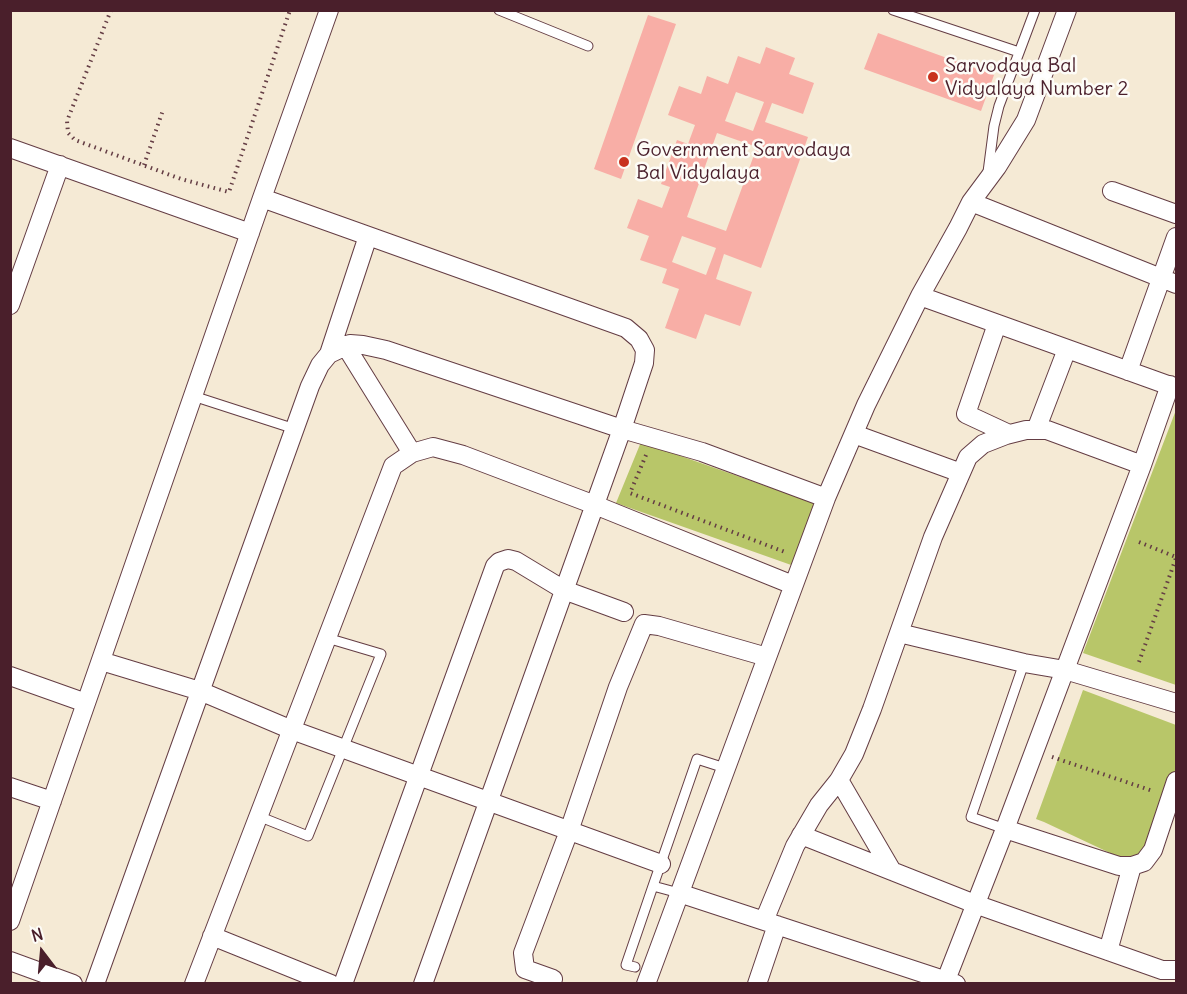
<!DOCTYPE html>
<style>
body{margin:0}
#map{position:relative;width:1187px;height:994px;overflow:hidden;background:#f5ead5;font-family:Delius,sans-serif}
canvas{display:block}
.frame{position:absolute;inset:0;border:12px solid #4a1f2b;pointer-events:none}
.north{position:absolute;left:12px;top:922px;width:60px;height:60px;-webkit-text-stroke:4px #fdfcf7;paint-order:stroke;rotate:344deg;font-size:16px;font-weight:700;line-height:24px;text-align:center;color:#4a1f2b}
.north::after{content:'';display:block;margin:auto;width:21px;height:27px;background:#4a1f2b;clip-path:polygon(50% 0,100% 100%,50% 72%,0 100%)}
</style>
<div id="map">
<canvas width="1187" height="994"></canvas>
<div class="frame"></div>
<div class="north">N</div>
</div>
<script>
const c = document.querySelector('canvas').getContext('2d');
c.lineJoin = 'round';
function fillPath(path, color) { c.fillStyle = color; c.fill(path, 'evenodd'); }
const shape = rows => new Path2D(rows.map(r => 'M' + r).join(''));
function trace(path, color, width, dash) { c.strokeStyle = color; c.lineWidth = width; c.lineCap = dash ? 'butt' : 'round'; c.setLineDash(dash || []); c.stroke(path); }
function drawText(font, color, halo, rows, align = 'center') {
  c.font = font + ' Delius,sans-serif'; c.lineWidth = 5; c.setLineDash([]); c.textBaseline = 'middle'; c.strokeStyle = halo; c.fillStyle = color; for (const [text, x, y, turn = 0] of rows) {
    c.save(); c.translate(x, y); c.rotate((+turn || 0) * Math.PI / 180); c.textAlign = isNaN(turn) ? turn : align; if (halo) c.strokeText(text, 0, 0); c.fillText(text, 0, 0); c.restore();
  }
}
fillPath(shape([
 [1176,410,1176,685,1083,653],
 [641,442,817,504,794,566,616,503],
 [1083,690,1176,725,1176,780,1142,868,1044,822,1036,819]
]), '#b8c669');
fillPath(shape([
 [648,15,676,24,621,179,594,169],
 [878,33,994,75,981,111,864,69],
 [766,47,795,58,789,74,814,83,803,114,772,103,765,122,808,137,761,268,724,254,716,279,752,292,740,326,705,314,696,339,665,328,679,289,662,283,667,269,640,260,649,236,627,228,638,199,662,208,670,187,661,184,677,140,688,144,695,125,668,115,679,86,701,94,707,76,728,84,738,56,760,64],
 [736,92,764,102,753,131,725,121],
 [717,133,757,147,726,231,687,217],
 [682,236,716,248,706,275,672,262]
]), '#f8aea6');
const lane = shape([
 [499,10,588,46],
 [893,10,1019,52],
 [988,172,994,126,999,106,1035,10],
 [193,396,295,429],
 [258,816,308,836,381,654,327,638],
 [1005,829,971,817,1024,663],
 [679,893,653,886,697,759,725,768],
 [635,967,626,965,653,886]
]);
const street = shape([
 [10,148,250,233],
 [1112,191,1176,214],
 [262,198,626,328,639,339,645,350,644,363,622,429,423,984],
 [971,202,1176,284],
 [920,296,1176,388],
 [10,305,60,165],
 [997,324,966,414,1009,434],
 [345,345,412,453],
 [329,354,368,236],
 [1128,371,1176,237],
 [1036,430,1067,349],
 [854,434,961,473],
 [899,633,1024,663,1065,670,1176,703],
 [101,661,200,691,292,730,661,864],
 [10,676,86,703],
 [839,780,892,871],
 [10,787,52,801],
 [1005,829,1119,866,1132,866,1144,862,1153,850,1176,781],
 [801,835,975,904,1162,970,1176,970],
 [679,893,956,984],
 [10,921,262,198,329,10],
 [764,921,795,846,819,805,839,780,854,754,872,709,933,537,968,457,983,444,1006,435,1026,430,1047,430,1142,465],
 [212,936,331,984],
 [1108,951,1132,866],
 [10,961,73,984],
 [946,980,1005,829,1142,465,1170,385],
 [95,984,310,386,320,365,329,354,350,344,363,345,386,350,622,429,702,452,826,498],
 [194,984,393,466,412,453,433,447,463,455,595,505,793,585],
 [343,984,495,566,499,562,508,559,516,561,564,590,624,612],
 [551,984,553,979,525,969,523,953,569,831,618,687,644,624,659,626,767,657],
 [646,984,826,498,866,405,920,296,958,228,971,202,997,167,1026,120,1067,10],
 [757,984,777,925]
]);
trace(lane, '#643d44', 11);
trace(street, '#643d44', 20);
trace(shape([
 [111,10,67,121,68,133,75,140,181,179,229,192,290,10],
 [144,165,163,110],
 [646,455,630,493,785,552],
 [1139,542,1176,557],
 [1139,662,1176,558],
 [1052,757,1153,791]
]), '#643d44', 4, [1.5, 4.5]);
trace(lane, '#fff', 9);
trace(street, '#fff', 18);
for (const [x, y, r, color] of [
 [933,77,6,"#c8321e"],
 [624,162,6,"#c8321e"]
]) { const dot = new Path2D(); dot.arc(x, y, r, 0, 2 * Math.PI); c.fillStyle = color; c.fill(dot); trace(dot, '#fdfcf7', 2); }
drawText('20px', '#4a1f2b', '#fdfcf7', [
 ["Sarvodaya Bal",945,66],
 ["Vidyalaya Number 2",945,89],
 ["Government Sarvodaya",636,150],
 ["Bal Vidyalaya",636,173]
], 'left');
</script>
